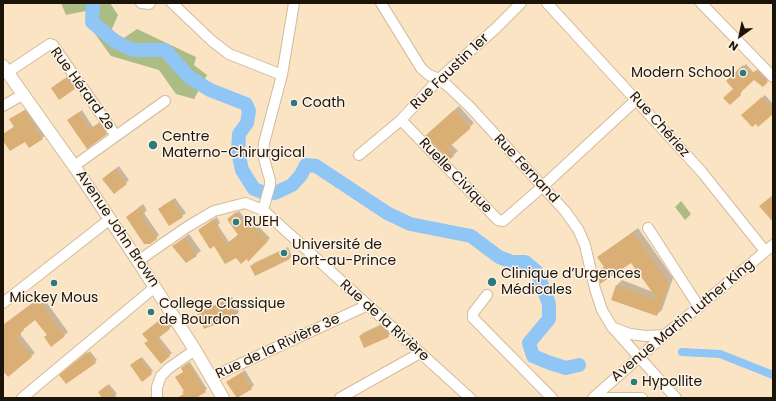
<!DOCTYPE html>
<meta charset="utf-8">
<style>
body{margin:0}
#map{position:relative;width:776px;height:401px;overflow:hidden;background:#fbe4c4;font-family:Poppins,sans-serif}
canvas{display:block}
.frame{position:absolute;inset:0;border:4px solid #1c1409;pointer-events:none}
.north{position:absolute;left:720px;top:16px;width:40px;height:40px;-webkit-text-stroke:3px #fdf3e7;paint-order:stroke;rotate:213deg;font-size:11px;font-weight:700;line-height:16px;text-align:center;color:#1c1409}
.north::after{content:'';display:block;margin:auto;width:14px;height:18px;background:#1c1409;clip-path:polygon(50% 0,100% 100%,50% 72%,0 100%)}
</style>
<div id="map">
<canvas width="776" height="401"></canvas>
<div class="frame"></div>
<div class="north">N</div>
</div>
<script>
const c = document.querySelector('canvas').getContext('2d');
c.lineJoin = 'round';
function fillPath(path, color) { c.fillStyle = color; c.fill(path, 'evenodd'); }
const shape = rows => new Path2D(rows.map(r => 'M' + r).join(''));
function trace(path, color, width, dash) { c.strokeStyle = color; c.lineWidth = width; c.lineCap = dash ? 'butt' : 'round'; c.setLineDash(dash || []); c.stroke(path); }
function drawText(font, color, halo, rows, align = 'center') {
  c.font = font + ' Poppins,sans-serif'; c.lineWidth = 3; c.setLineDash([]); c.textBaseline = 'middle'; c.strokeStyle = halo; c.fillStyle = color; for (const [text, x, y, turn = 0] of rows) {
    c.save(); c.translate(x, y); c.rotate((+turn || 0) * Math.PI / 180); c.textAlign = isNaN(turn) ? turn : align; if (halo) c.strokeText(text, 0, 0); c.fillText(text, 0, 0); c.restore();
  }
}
fillPath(shape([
 [61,3,110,3,118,15,111,31,124,38,137,29,196,57,194,65,207,75,194,99,176,94,159,70,111,56,95,34,85,11,66,15],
 [681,201,691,214,685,220,675,207]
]), '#abbc85');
fillPath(shape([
 [746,64,754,73,758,69,769,79,763,86,754,78,741,91,742,92,730,104,735,89,728,81],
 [71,75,78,85,59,98,55,85],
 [765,95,773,104,773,112,745,112],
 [459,106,474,123,451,144,458,151,449,159,430,132],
 [29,107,46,135,29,147,25,141,3,139,3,134,15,126,11,120],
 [82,110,93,127,102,121,109,131,87,148,68,120],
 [119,166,129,180,114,193,106,176],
 [175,198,186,213,170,225,162,206],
 [143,204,147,210,144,213,159,235,156,238,127,217],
 [239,211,250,225,253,221,270,238,249,260,247,258,215,245,199,230,217,217,220,223,218,225,229,242,239,234,231,217],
 [638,228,673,278,662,310,656,315,612,299,617,285,622,280,653,292,631,261,599,272,605,266,599,257],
 [189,234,201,251,187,261,173,246],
 [288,247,292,256,290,258,251,266,254,263],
 [42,296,68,332,52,346,48,335,36,319,23,328,24,330,20,334,35,353,8,375,5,372,3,374,3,325],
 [232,297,239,312,236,315,198,314,201,311],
 [165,317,172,326,159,337,172,353,161,362,145,332],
 [384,323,388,327,391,333,388,336,360,336,363,333],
 [90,351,97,360,95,362,63,373],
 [142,357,153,371,143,380,133,364],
 [190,362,207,389,194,398,178,398,185,393,184,366],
 [245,370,254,385,251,388,228,382],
 [109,384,117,394,112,398,103,398,101,391]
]), '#0003');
trace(shape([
 [682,352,720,354,773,375]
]), '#90c6f6', 8);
trace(shape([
 [93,3,92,22,116,42,133,50,165,50,189,77,210,90,246,104,249,111,247,123,239,134,238,152,242,170,254,189,262,192,275,193,292,185,301,175,306,165,316,166,387,213,410,224,471,236,499,257,512,262,525,262,537,272,549,304,549,319,529,343,533,356,550,363,566,368,579,365]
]), '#90c6f6', 14);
fillPath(shape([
 [743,65,752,74,756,70,768,82,763,87,754,80,740,93,741,95,730,105,723,98,733,89,726,81],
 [67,77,75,89,59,100,51,88],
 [762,97,773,110,773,114,758,127,756,124,752,127,741,115],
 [25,110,31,120,30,122,34,124,36,131,43,139,29,148,25,142,10,151,3,141,3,134,14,127,9,119],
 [454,110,471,128,448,148,454,156,449,160,425,136],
 [79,112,90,129,99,123,107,134,87,149,67,120],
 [115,169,127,184,114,194,102,179],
 [773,195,773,222,759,206],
 [172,200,183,217,169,226,158,209],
 [140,207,145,214,141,216,157,239,150,244,144,244,126,217],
 [236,212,246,227,250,223,268,241,248,262,247,259,241,264,236,258,225,264,214,246,210,249,198,230,214,219,218,226,216,227,226,244,238,235,227,219],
 [633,232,669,283,657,316,611,300,616,285,658,300,631,263,600,284,598,271,604,267,597,257],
 [185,238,197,256,186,263,172,246],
 [285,249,290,259,255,276,250,266],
 [38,299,65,336,51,347,44,337,47,335,35,320,20,332,21,334,17,338,32,357,8,377,3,371,3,325],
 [229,299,237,316,204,329,197,314],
 [162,318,170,329,157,339,170,356,161,364,144,343,148,341,142,334],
 [381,326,386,330,389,337,364,348,359,336],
 [87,352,96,363,66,384,59,375],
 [140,358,152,374,142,382,130,365],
 [188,363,206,392,196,398,177,398,184,394,182,392,184,391,175,377,183,372,181,368],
 [242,372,252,389,237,398,226,382],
 [107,385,117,398,102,398,98,392]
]), '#d9af76');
const minor = shape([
 [141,3,149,4,150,3],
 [172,3,212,41,229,54,282,75],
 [381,3,421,68,429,75,439,79,449,87,470,107,565,211,578,229,585,245,595,289,602,310,612,327,676,398],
 [547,3,701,171,765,251],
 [701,3,773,77],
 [8,72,50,44,53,45,116,136],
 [3,106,24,94],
 [401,120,498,220,503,221,542,187,636,100],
 [359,155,401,120,439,79,496,28,521,3],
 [74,166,165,101],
 [263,210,270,185,270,180,263,155,264,143,282,75,294,3],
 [648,228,699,307],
 [138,261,187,227,214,211,245,203,263,210,470,398],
 [487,295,473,313,473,318,552,398],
 [3,303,110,219],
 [614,328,630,334,646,336,665,335],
 [210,378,368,305],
 [22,398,155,287],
 [157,398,157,387,161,376,169,368,195,350],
 [340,398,420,353],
 [593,398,660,339,773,245],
 [594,398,642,398]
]);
const major = shape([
 [3,66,74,166,138,261,195,350,223,398]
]);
trace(minor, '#d2bb9c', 12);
trace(major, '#d2bb9c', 14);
trace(minor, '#fff', 10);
trace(major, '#fff', 12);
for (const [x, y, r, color] of [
 [743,73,4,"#2f787c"],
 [294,103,4,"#2f787c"],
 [153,145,5,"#2f787c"],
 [236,222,4,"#2f787c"],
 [284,253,4,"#2f787c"],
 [492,282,5,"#2f787c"],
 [54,283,4,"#2f787c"],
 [151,312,4,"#2f787c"],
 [634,382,4,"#2f787c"]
]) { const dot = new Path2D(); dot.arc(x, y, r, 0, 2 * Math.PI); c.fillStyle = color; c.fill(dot); trace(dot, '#fdf3e7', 1.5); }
drawText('14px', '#1c1409', '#fdf3e7', [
 ["Rue Faustin 1er",450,72,-44],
 ["Rue Hérard 2e",82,89,54],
 ["Rue Chériez",659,125,48],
 ["Rue Fernand",526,169,47],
 ["Ruelle Civique",455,176,46],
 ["Avenue John Brown",117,229,56],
 ["Rue de la Rivière",384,321,42],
 ["Avenue Martin Luther King",683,321,-40],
 ["Rue de la Rivière 3e",278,347,-25]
]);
drawText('14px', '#1c1409', '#fdf3e7', [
 ["Modern School",735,73,"right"],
 ["Coath",302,103],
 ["Centre",162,137],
 ["Materno-Chirurgical",162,153],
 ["RUEH",244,222],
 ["Université de",292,245],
 ["Port-au-Prince",292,261],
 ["Clinique d’Urgences",501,274],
 ["Médicales",501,290],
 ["Mickey Mous",54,298,"center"],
 ["College Classique",159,304],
 ["de Bourdon",159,320],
 ["Hypollite",642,382]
], 'left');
</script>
